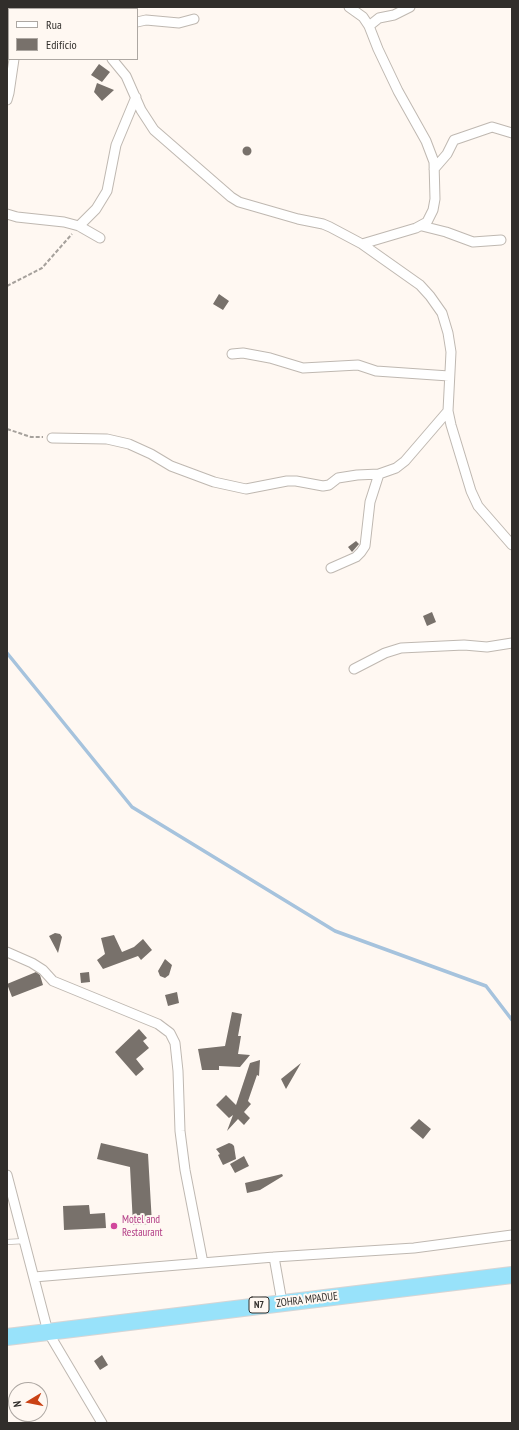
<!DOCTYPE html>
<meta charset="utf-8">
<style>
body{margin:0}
#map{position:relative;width:519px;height:1430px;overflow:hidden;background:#fff8f2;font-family:"PT Sans Narrow",sans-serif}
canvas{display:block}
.frame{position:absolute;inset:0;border:8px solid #312e2b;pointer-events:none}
.legend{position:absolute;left:8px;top:8px;width:130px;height:52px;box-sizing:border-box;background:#fff8f2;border:1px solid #ada7a2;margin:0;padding:5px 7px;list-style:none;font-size:12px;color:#312e2b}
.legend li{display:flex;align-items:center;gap:8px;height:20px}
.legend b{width:20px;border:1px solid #ada7a2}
.north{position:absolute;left:8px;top:1382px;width:40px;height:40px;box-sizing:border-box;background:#fff8f2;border:1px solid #ada7a2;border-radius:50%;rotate:260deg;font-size:11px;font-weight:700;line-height:16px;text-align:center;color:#312e2b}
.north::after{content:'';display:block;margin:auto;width:14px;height:18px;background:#ca4215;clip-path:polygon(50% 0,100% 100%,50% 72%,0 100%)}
</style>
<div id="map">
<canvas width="519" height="1430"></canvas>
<div class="frame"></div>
<ul class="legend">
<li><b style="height:5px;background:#fff"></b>Rua</li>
<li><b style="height:11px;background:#78716b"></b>Edifício</li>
</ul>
<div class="north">N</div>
</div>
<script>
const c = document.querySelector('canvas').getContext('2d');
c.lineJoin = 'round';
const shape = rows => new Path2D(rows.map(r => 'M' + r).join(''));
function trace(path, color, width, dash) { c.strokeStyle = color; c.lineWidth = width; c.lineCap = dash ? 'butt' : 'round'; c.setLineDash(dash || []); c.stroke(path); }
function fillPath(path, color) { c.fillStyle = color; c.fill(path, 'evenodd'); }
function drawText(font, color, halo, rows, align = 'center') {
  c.font = font + ' "PT Sans Narrow",sans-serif'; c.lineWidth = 4; c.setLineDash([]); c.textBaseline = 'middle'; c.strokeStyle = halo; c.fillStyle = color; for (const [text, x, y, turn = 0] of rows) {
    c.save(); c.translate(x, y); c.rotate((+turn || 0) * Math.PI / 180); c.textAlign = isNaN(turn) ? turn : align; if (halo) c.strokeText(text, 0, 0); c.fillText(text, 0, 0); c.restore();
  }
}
trace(shape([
 [7,653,132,807,335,931,486,986,512,1020]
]), '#a6c3dd', 3.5);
fillPath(shape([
 [99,64,110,72,102,82,91,75],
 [97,83,114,90,102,101,94,92],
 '242.5 151a4.5 4.5 0 1 1 9 0a4.5 4.5 0 1 1-9 0Z',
 [219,294,229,301,223,310,213,304],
 [356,541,359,544,352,552,348,547],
 [432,612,436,622,427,626,423,616],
 [55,933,60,934,62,937,58,953,49,936],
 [114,935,122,952,134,947,143,939,152,950,141,960,138,956,103,969,97,960,105,954,101,938],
 [165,959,172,965,169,975,165,978,160,976,158,971],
 [36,972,40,975,43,985,12,997,7,984],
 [89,972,90,982,81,983,80,973],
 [177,992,179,1003,168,1006,165,995],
 [232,1012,242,1014,238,1036,241,1036,238,1054,250,1055,240,1067,219,1066,219,1070,202,1070,198,1049,225,1046],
 [139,1029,147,1038,143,1041,149,1048,136,1059,144,1069,136,1076,115,1052],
 [260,1060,259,1076,257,1075,248,1101,251,1104,244,1112,250,1118,244,1125,238,1119,227,1131,233,1115,229,1118,216,1105,226,1095,236,1105,250,1063],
 [301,1063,286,1089,281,1079],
 [419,1119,431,1129,423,1139,410,1128],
 [101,1143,148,1154,152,1224,133,1225,130,1167,97,1159],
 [229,1143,232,1144,234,1146,236,1159,223,1165,218,1155,220,1154,216,1149],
 [244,1156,249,1166,235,1173,230,1164],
 [282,1174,283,1176,260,1190,247,1193,245,1183],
 [89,1205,90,1214,105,1213,106,1228,64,1230,63,1206],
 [102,1355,108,1365,100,1370,94,1361]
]), '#78716b');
const service = shape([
 [7,1242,25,1241]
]);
const minor = shape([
 [88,7,88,9],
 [349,7,363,17,369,26,378,49,398,91,426,141,434,162,435,199,433,210,427,222,416,228,362,244],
 [137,22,146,20,179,23,194,19],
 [369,26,379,18,394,15,410,7],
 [112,59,126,76,141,110,154,130,231,197,239,202,298,219,323,224,330,227,362,244,420,285,430,296,442,313,448,333,451,352,448,411,451,425,471,491,478,506,512,545],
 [7,100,9,93,14,59],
 [434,169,447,154,454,140,460,138,492,127,512,133],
 [7,214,17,217,64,222,79,226,100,238],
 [79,226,96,209,107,191,116,145,136,97],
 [422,226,446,232,473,242,501,240],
 [232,354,243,353,270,358,303,368,358,365,376,371,449,376],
 [52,438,107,439,129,444,151,454,171,466,214,482,246,489,287,481,296,481,323,486,329,485,338,478,357,475,379,474,396,468,405,461,448,411],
 [331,568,356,557,361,552,365,546,370,502,379,474],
 [354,669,385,653,401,648,464,645,487,647,512,643],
 [7,952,32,963,43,970,53,981,158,1024,170,1033,175,1043,178,1071,180,1131,185,1170,203,1263],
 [7,1175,48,1332,102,1423],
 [274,1257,282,1302],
 [34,1277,274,1257,414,1248,512,1235]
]);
const trunk = shape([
 [7,1337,512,1275]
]);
trace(service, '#bfb8b1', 6);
trace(minor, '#bfb8b1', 11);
trace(trunk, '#d6d5d5', 18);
trace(shape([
 [7,286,42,268,72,234],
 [7,429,31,437,43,437]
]), '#a6a19c', 2, [4, 2]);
trace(service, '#fff', 4.5);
trace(minor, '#fff', 9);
trace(trunk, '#98e2fa', 16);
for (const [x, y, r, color] of [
 [114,1226,4,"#d1479c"]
]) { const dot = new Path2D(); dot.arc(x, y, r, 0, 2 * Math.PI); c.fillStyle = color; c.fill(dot); trace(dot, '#fff8f2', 1.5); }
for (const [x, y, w] of [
 [259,1305,20]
]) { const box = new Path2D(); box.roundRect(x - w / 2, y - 8, w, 16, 3); c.fillStyle = '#fff8f2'; c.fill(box); trace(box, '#312e2b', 1); }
drawText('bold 10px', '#312e2b', null, [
 ["N7",259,1305]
]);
drawText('11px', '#b23c85', '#fff8f2', [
 ["Motel and",122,1220],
 ["Restaurant",122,1233]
], 'left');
drawText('11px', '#312e2b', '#fff8f2', [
 ["ZOHRA MPADUE",307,1300,-7]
]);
</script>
